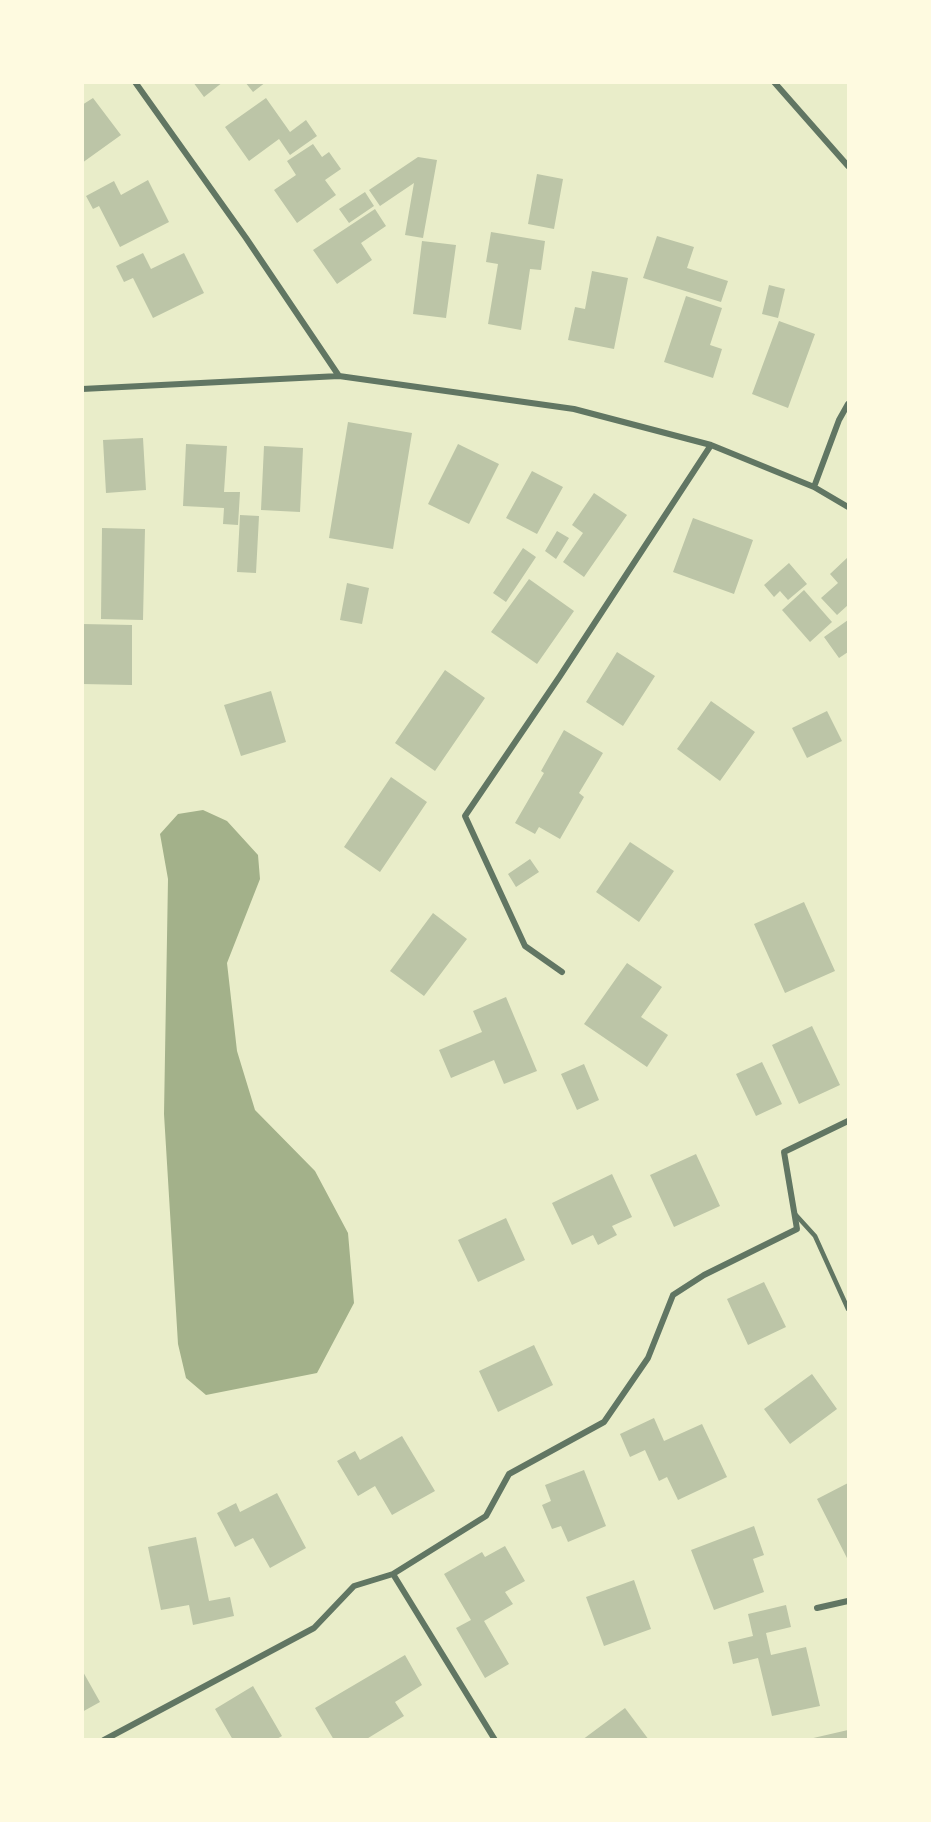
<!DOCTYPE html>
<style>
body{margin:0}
#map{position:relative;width:931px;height:1822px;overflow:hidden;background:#e9edc9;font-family:"Exo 2",sans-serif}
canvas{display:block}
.frame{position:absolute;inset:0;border:84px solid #fefae0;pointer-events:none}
</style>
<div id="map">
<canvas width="931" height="1822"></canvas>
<div class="frame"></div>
</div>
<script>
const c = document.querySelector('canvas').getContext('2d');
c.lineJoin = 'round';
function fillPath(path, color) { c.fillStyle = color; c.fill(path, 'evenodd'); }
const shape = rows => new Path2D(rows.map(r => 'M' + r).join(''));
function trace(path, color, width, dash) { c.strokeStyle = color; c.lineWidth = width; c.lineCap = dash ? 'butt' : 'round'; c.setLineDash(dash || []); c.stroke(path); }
fillPath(shape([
 [203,810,227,821,258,855,260,879,227,963,237,1051,255,1110,315,1171,348,1233,354,1303,317,1373,206,1395,186,1378,178,1344,164,1114,168,879,160,834,178,814]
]), '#a3b18a');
fillPath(shape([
 [193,82,223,82,204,97],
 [245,82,266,82,253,92],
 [93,98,121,135,82,163,82,105],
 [266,98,290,132,306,120,317,136,290,155,279,139,249,161,225,127],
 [313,144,322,157,329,152,341,169,325,180,336,195,297,223,274,190,296,175,287,161],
 [418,157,437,160,423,238,405,235,414,183,380,206,369,190],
 [537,174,563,179,554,229,528,224],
 [148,180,169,222,120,247,99,206,93,209,86,196,114,181,121,195],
 [365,192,374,206,349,223,339,209],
 [375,209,386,226,361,243,372,260,337,284,313,250],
 [491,232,545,241,541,270,530,269,521,330,488,324,498,264,486,262],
 [657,236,694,247,687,268,728,281,721,302,643,278],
 [422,241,456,245,446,318,413,314],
 [143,253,151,269,184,253,204,293,153,318,133,278,124,282,116,266],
 [592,271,628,278,614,349,568,340,575,307,585,309],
 [769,285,785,289,778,318,762,314],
 [686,296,722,308,710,345,722,349,713,378,664,362],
 [779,321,815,334,788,408,752,394],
 [348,422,412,433,393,549,329,538],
 [143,438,146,490,106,493,103,440],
 [186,444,227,446,224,492,240,492,238,525,223,524,224,508,183,506],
 [458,444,499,464,469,524,428,504],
 [264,446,303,448,300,512,261,510],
 [532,471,563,487,537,534,506,518],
 [594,493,627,515,584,577,563,562,583,533,572,525],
 [240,515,259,516,256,573,237,572],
 [693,518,753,540,734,594,673,572],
 [102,528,145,529,143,620,101,619],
 [557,531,569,538,556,559,545,551],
 [523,548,536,557,506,602,493,593],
 [848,557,848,605,837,615,821,598,838,583,830,574],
 [789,563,807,584,788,600,780,591,774,597,764,585],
 [529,579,574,611,537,664,491,632],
 [347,583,369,588,362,624,340,620],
 [804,590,832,622,810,642,782,610],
 [848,620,848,652,839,658,824,637],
 [82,624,132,625,132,685,82,684],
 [617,652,655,676,623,726,586,702],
 [445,670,485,698,435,771,395,743],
 [271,691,286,742,241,756,224,705],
 [711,701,755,732,720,781,677,749],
 [827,711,842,741,807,758,792,728],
 [564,730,603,753,579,793,584,797,560,839,539,827,535,834,515,823,544,773,541,771],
 [391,777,427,802,380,872,344,847],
 [630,842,674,871,639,922,596,892],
 [530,859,539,872,516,887,508,874],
 [804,902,835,971,785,993,754,924],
 [433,913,467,939,424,996,390,971],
 [627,963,662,987,641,1017,668,1035,647,1067,584,1024],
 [506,997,537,1071,504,1084,494,1060,451,1078,439,1050,482,1032,473,1011],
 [812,1026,840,1085,799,1104,772,1045],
 [762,1062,782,1104,756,1116,736,1074],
 [584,1064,599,1100,577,1110,561,1074],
 [696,1154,720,1206,674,1227,650,1175],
 [612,1174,632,1217,612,1226,617,1235,598,1245,593,1235,572,1245,552,1203],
 [506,1218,525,1260,478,1282,458,1240],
 [764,1282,786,1327,748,1345,727,1299],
 [534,1345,553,1385,498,1412,479,1371],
 [812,1374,837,1409,790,1444,764,1409],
 [654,1418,664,1441,702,1424,727,1477,678,1500,667,1477,659,1481,645,1450,630,1457,620,1434],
 [402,1436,435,1491,392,1515,375,1486,358,1496,337,1461,355,1451,360,1460],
 [584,1470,606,1526,568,1542,561,1526,552,1529,542,1505,551,1501,545,1485],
 [848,1483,848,1560,817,1499],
 [277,1493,306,1548,270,1568,253,1538,235,1547,217,1513,236,1503,240,1512],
 [754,1526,764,1555,753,1559,764,1592,714,1610,691,1550],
 [196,1537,209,1601,230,1597,234,1616,193,1625,189,1605,161,1610,148,1547],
 [505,1546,525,1581,505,1592,513,1604,484,1621,509,1664,485,1678,456,1628,471,1620,444,1574,482,1552,485,1557],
 [634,1580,651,1629,604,1646,586,1597],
 [786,1605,791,1627,766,1633,771,1655,806,1647,820,1706,772,1716,758,1658,733,1664,728,1642,753,1636,748,1614],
 [405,1655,422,1685,395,1702,404,1716,365,1740,334,1740,315,1708],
 [82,1670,100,1702,82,1712],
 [253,1686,282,1736,275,1740,233,1740,215,1709],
 [625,1708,649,1740,582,1740],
 [848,1730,848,1740,809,1740,809,1739]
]), '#bcc5a7');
trace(shape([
 [795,1214,815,1236,848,1309]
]), '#617663', 4.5);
trace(shape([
 [135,82,246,238,339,376],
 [774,82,848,166],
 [82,389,339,376,574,409,711,445,814,487,848,507],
 [814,487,839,420,848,404],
 [562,972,525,946,465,816,560,676,711,445],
 [393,1574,495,1740],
 [817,1608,848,1601],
 [104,1740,314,1628,354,1586,393,1574,486,1516,509,1474,604,1422,648,1358,673,1295,704,1275,797,1229,784,1152,848,1121]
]), '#617663', 6);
</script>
